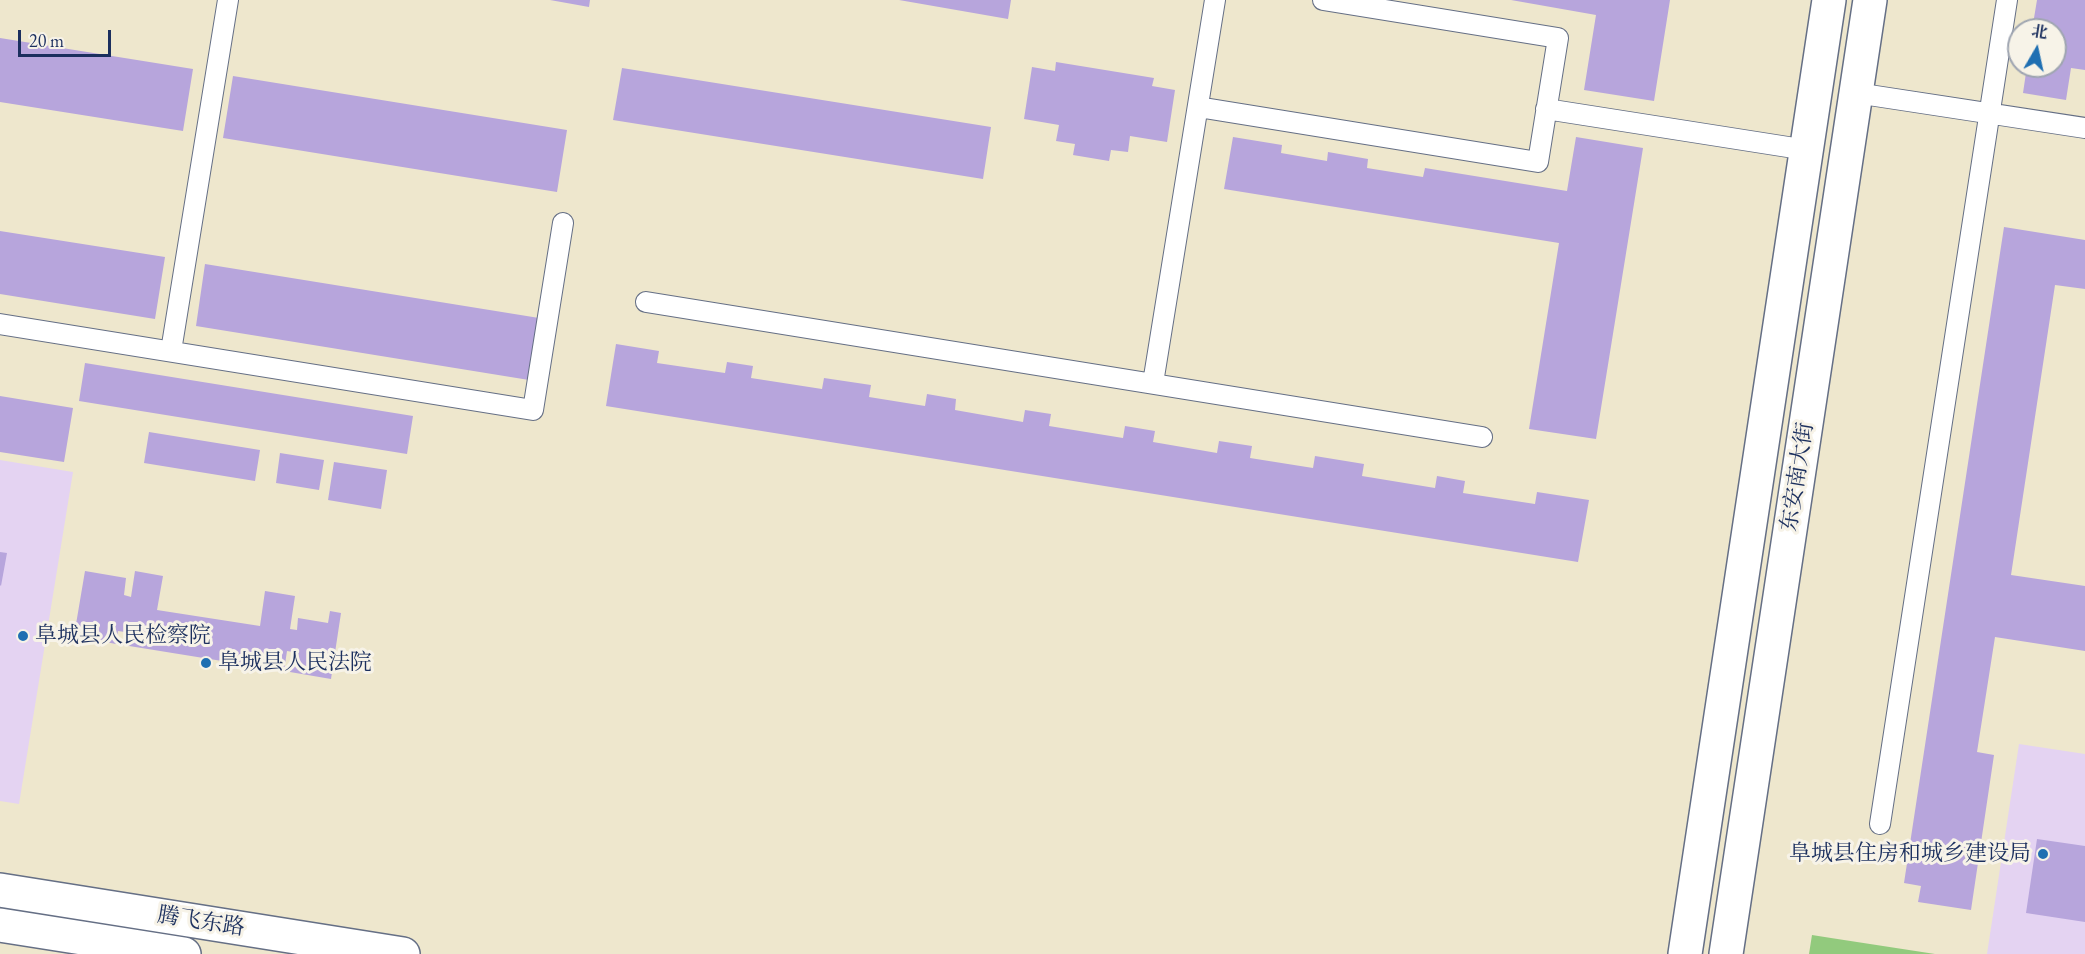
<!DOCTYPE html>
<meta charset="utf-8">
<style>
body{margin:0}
#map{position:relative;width:2085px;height:954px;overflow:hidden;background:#eee7cd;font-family:"EB Garamond","Noto Serif SC",serif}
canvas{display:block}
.north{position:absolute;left:2007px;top:18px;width:60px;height:60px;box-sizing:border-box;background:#f7f3e8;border:2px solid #9fa5b1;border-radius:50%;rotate:9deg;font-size:16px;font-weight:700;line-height:24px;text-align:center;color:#1b2f5e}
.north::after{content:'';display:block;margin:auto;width:21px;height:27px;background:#1f6fb2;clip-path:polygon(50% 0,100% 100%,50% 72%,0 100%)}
.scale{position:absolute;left:18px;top:30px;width:93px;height:27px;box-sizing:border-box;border:3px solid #1b2f5e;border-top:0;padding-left:8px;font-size:18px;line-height:21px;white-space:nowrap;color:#1b2f5e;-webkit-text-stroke:4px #f7f3e8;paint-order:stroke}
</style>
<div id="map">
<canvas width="2085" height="954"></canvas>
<div class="north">北</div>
<div class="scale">20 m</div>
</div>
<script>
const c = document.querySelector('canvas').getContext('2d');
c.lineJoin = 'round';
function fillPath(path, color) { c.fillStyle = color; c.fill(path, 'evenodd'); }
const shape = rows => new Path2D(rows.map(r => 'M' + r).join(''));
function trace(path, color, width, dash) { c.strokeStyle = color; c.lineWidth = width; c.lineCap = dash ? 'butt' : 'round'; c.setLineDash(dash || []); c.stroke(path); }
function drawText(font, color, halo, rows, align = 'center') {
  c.font = font + ' "EB Garamond","Noto Serif SC",serif'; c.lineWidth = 6; c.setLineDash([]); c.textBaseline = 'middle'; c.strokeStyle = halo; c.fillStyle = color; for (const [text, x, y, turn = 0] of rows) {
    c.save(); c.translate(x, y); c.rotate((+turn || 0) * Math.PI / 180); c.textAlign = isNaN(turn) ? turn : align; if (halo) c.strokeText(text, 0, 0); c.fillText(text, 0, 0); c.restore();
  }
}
fillPath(shape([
 [0,460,73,472,19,804,0,801],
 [2019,744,2085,754,2085,954,1987,954]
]), '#e4d3f2');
fillPath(shape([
 [1812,935,1831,938,1935,954,1809,954]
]), '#92ca7d');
fillPath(shape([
 [550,0,590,0,589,7],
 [899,0,1011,0,1008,19],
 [1511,0,1670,0,1654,101,1584,90,1596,15],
 [2037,0,2085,0,2085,70,2071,68,2066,100,2023,93,2027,66,2055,66,2055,30,2032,30],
 [0,38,193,69,183,131,0,102],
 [1056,62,1154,78,1152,86,1175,90,1167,142,1130,136,1128,152,1111,150,1109,161,1073,155,1075,144,1056,141,1059,125,1024,119,1032,67,1055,71],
 [622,68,991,127,983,179,613,120],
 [233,76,567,130,557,192,223,138],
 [1233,137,1282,145,1281,153,1327,161,1328,152,1368,159,1367,168,1423,177,1425,168,1567,191,1576,137,1643,148,1596,439,1529,429,1559,243,1224,189],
 [2004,227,2085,240,2085,289,2055,285,2011,575,2085,586,2085,651,1995,637,1977,752,1994,755,1971,910,1918,902,1921,886,1904,883],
 [0,231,165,257,155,319,0,294],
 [205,264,539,318,529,380,196,326],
 [616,344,659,351,657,363,725,373,727,362,753,366,751,378,822,389,824,378,871,385,869,397,925,406,927,394,956,399,955,410,1023,422,1025,410,1051,414,1049,426,1123,438,1125,426,1155,431,1153,442,1217,453,1219,441,1252,446,1250,458,1313,468,1315,456,1364,464,1362,476,1435,488,1437,476,1465,481,1463,493,1535,504,1537,492,1589,500,1578,562,606,406],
 [85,363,413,416,407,454,79,401],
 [0,396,73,408,64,462,0,452],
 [149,432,260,450,255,481,144,463],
 [280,453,324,460,319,490,276,483],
 [334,462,387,470,381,509,328,500],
 [0,552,7,553,1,586,0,585],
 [85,571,126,578,124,595,131,597,135,571,163,576,157,610,260,626,265,591,295,596,290,629,297,630,298,618,328,623,330,611,341,613,331,679,290,672,293,652,287,651,284,671,123,645,125,632,118,631,116,644,74,636],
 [2037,839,2085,846,2085,922,2026,913]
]), '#b7a5dc');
const service = shape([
 [1856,93,2085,128],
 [1198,107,1538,162,1558,38,1323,0],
 [1546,109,1807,150],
 [646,302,1482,437],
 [0,324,533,410,563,223],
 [171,351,228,0],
 [1153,383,1215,0],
 [1880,824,2007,0]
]);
const tertiary = shape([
 [0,890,403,954],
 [0,925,184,954]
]);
const secondary = shape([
 [1685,954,1829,0],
 [1726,954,1870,0]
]);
trace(service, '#656f85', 22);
trace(tertiary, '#656f85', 36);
trace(secondary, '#656f85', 36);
trace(service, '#fff', 20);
trace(tertiary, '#fff', 33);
trace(secondary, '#fff', 33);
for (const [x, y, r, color] of [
 [23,636,6,"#1f6fb2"],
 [206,663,6,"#1f6fb2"],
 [2043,854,6,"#1f6fb2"]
]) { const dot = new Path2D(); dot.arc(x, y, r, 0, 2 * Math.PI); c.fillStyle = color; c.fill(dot); trace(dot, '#f7f3e8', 2); }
drawText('22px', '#1b2f5e', '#f7f3e8', [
 ["东安南大街",1798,477,-81],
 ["腾飞东路",201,922,9]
]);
drawText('22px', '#1b2f5e', '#f7f3e8', [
 ["阜城县人民检察院",35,636],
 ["阜城县人民法院",218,663],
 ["阜城县住房和城乡建设局",2031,854,"right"]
], 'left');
</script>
